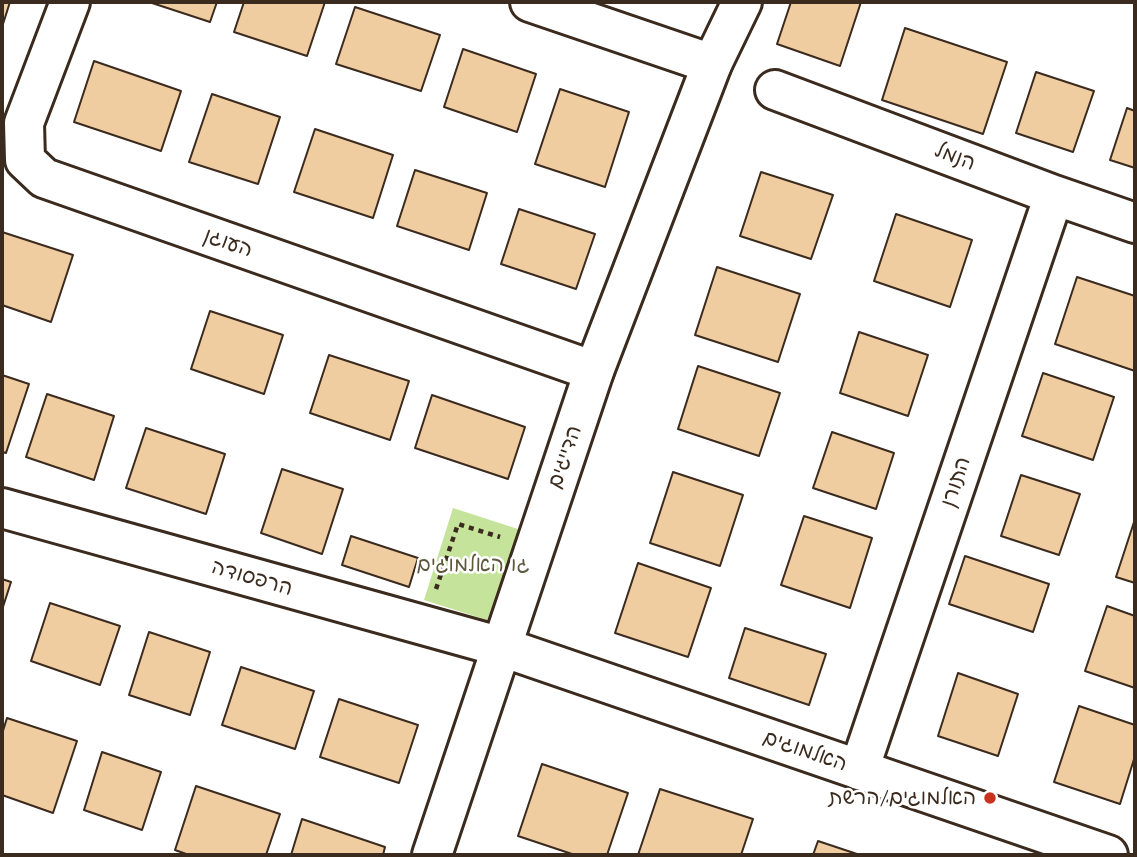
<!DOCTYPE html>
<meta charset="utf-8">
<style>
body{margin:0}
#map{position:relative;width:1137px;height:857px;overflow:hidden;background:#fff;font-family:"Comic Neue",sans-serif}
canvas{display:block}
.frame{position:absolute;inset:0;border:4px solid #3b2a1e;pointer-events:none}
</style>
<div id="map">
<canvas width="1137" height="857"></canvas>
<div class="frame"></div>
</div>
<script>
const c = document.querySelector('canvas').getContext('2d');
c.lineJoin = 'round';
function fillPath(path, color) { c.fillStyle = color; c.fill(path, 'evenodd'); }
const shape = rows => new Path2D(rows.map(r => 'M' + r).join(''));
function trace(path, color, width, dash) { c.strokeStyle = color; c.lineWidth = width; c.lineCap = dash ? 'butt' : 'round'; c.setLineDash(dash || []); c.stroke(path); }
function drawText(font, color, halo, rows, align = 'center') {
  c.font = font + ' "Comic Neue","Playpen Sans Hebrew",sans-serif'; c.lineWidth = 5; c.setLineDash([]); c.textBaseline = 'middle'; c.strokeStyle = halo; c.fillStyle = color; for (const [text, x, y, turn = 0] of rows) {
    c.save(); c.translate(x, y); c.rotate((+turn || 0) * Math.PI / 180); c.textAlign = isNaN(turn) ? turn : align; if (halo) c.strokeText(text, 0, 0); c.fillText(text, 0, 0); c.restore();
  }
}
fillPath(shape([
 [453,508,521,530,493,622,424,600]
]), '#c6e39b');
const building = shape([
 [2,2,10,2,3,24,2,24,2,2],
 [149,2,217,2,210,22,149,2],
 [244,2,325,2,307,56,234,32,244,2],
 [791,2,861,2,840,66,777,44,791,2],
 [355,7,440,35,421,91,336,64,355,7],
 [905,28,1007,62,983,134,882,100,905,28],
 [463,49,536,74,517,132,444,107,463,49],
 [94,61,181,91,161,151,74,122,94,61],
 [1036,72,1094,91,1073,152,1016,133,1036,72],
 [560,89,629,112,605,187,535,164,560,89],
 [212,94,280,117,258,184,189,162,212,94],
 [1127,108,1135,111,1135,168,1110,160,1127,108],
 [315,129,393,155,373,218,294,192,315,129],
 [415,170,487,193,469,250,397,226,415,170],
 [761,172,833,195,811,259,740,236,761,172],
 [519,209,595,234,576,289,501,264,519,209],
 [896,214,972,240,950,307,874,281,896,214],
 [2,232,73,255,51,322,2,305,2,232],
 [717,267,800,294,778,362,695,335,717,267],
 [1077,277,1135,296,1135,371,1055,344,1077,277],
 [210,311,283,335,264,394,191,369,210,311],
 [859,332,928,355,908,416,840,393,859,332],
 [329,355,409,381,390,440,310,413,329,355],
 [698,366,780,393,759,456,678,429,698,366],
 [1043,373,1114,397,1093,460,1022,436,1043,373],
 [2,375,29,384,6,453,2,452,2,375],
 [47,394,114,416,94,480,26,457,47,394],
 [432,395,525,427,508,479,415,448,432,395],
 [146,428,225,454,206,514,126,488,146,428],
 [832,432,894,453,876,509,813,488,832,432],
 [282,469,343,489,322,554,261,533,282,469],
 [673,472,743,495,720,566,650,543,673,472],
 [1021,475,1080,494,1059,555,1001,536,1021,475],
 [804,516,872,538,850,608,781,585,804,516],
 [1135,519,1135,583,1116,577,1135,519],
 [351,536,418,558,409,587,342,565,351,536],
 [965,556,1049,584,1033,632,949,604,965,556],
 [638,563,711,588,688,657,615,633,638,563],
 [2,579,11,582,2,610,2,579],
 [50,603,120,626,100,685,31,661,50,603],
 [1107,606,1135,616,1135,688,1085,671,1107,606],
 [745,628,826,654,809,705,729,678,745,628],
 [149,632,210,652,190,715,129,695,149,632],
 [241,667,314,691,295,749,222,725,241,667],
 [958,673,1018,694,998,756,938,736,958,673],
 [339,699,418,725,399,783,320,757,339,699],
 [1079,706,1135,725,1135,756,1120,804,1054,782,1079,706],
 [7,718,77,741,53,813,2,795,2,734,7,718],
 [102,752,161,772,142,830,84,810,102,752],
 [542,764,628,793,607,855,575,855,518,836,542,764],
 [196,786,280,814,266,855,189,855,175,850,196,786],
 [660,789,753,819,741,855,638,855,660,789],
 [302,819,385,847,383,855,291,855,302,819],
 [818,841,860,855,813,855,818,841]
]);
fillPath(building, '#f0cca1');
trace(building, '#3b2a1e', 2);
const street = shape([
 [70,2,24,123,25,160,44,178,594,371],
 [530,2,712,64],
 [775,90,1054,195,1135,223],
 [2,508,502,647],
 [859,770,1054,195]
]);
const secondary = shape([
 [502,647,1108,855],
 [432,855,594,371,712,64,742,2]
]);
trace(street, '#3b2a1e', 44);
trace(secondary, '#3b2a1e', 44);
trace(shape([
 [436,589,458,524,500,537]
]), '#3b2a1e', 4.5, [5, 5]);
trace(street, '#fff', 38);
trace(secondary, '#fff', 38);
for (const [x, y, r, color] of [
 [990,798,7,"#c8321e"]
]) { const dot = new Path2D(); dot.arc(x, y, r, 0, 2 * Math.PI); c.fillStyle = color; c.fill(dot); trace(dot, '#fff', 2.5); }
drawText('21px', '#3b2a1e', '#fff', [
 ["הנמל",955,157,21],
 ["העוגן",228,243,19],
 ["הדייגים",565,457,-71],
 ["התורן",956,482,-71],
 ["הרפסודה",252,578,16],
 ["האלמוגים",805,751,19]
]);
drawText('21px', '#5e583d', '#fff', [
 ["גו האלמוגים",473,565]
]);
drawText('21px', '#3b2a1e', '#fff', [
 ["האלמוגים/הרשת",976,798]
], 'right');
</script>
